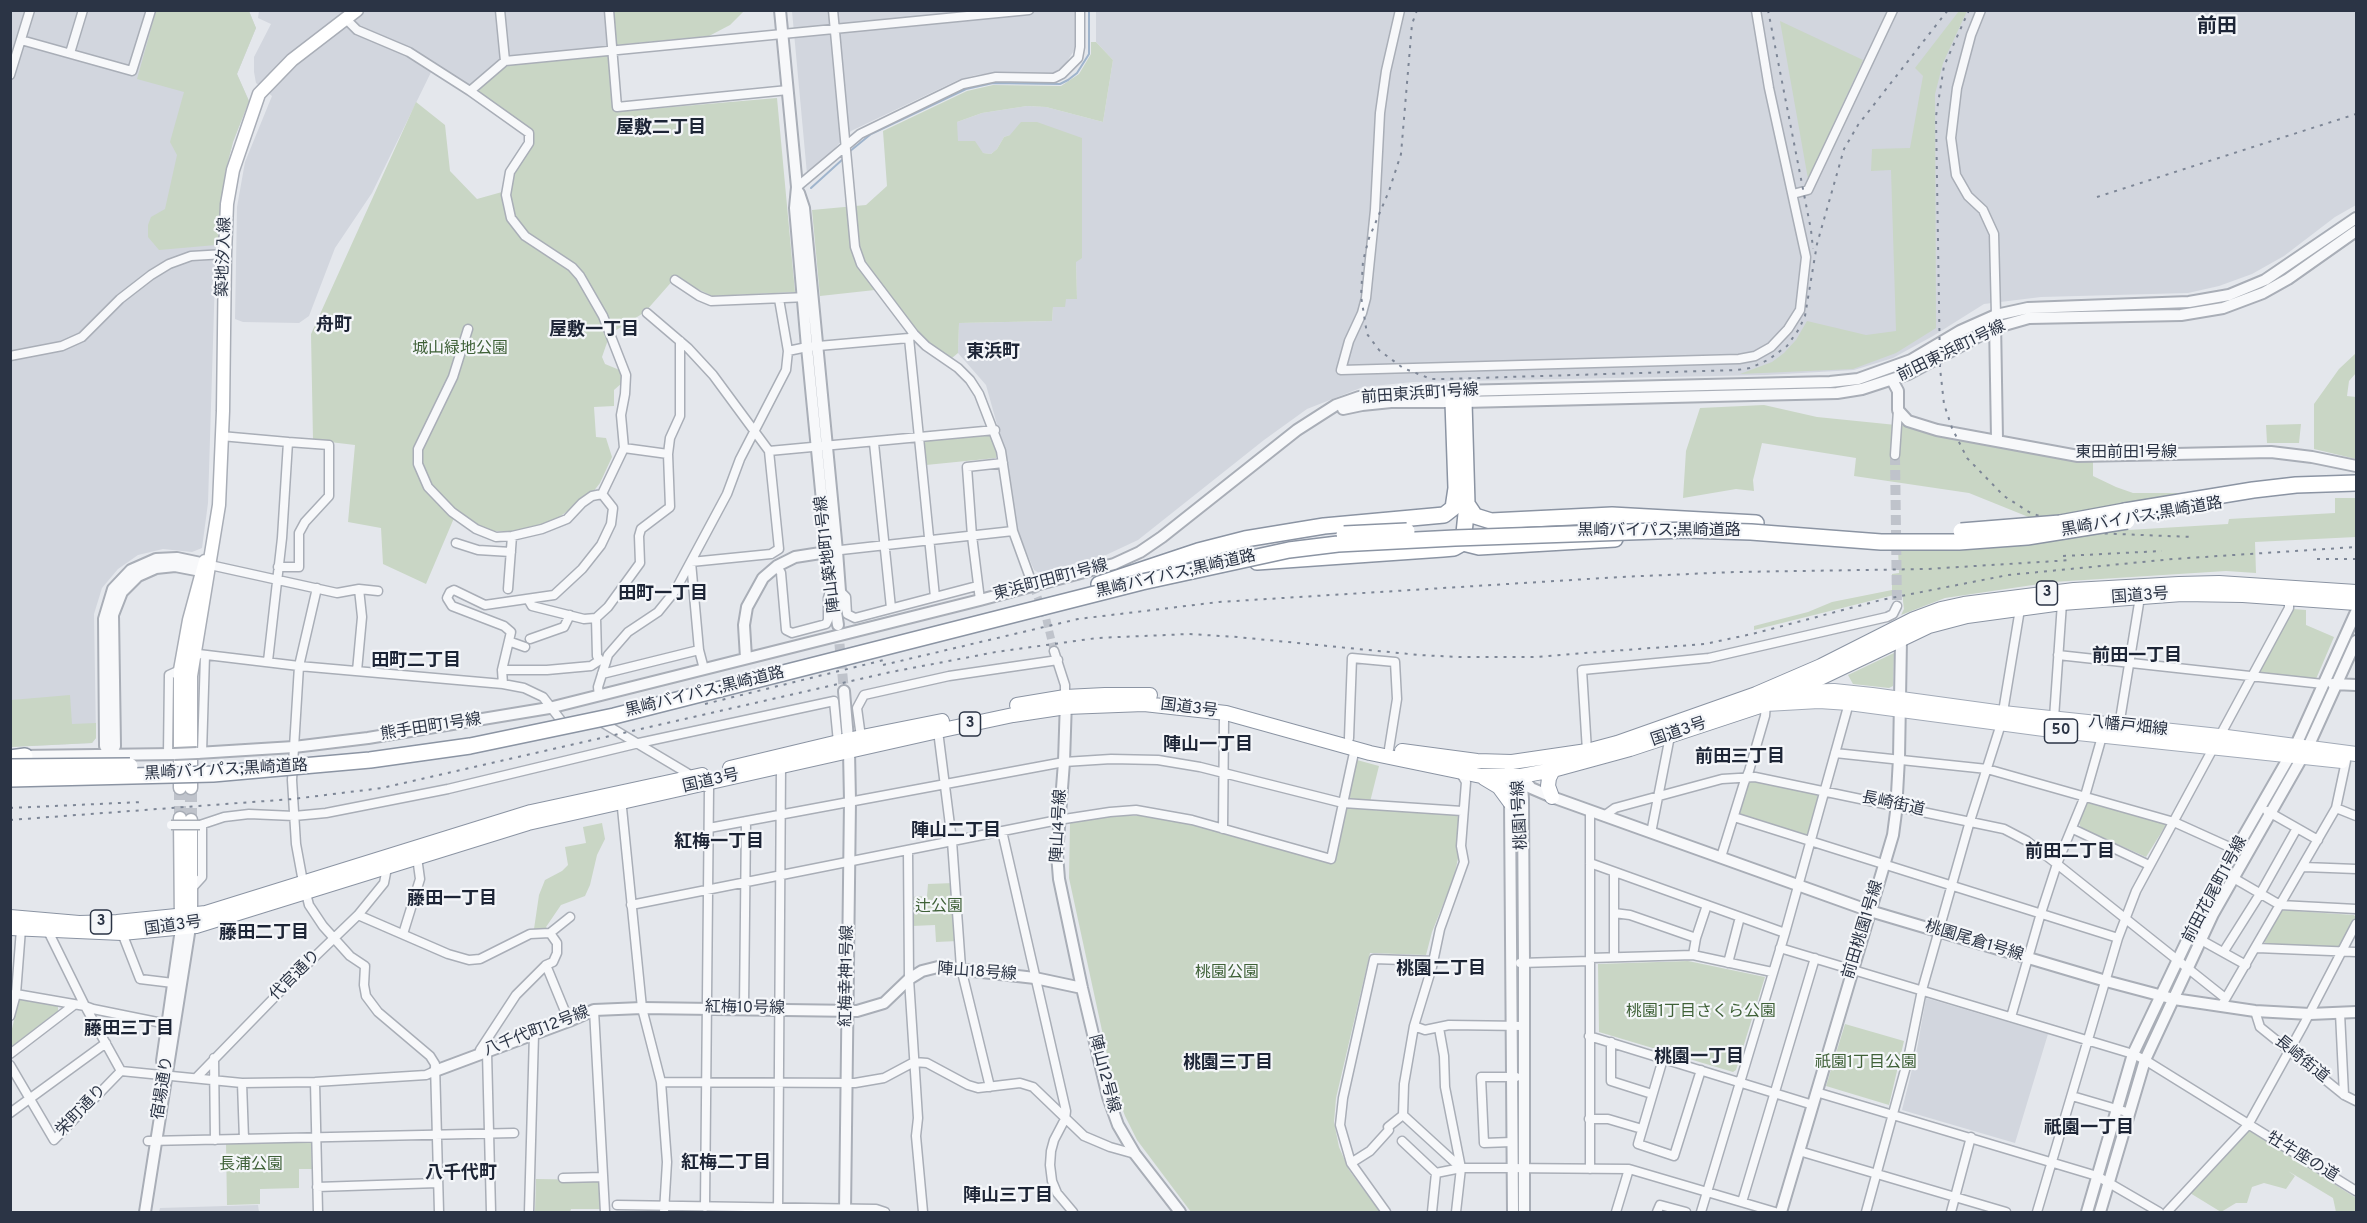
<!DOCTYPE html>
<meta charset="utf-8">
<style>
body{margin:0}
#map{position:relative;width:2367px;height:1223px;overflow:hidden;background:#e4e7ec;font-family:Overpass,sans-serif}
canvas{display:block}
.frame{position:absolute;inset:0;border:12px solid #2b3445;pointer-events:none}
</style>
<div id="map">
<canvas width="2367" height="1223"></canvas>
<div class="frame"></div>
</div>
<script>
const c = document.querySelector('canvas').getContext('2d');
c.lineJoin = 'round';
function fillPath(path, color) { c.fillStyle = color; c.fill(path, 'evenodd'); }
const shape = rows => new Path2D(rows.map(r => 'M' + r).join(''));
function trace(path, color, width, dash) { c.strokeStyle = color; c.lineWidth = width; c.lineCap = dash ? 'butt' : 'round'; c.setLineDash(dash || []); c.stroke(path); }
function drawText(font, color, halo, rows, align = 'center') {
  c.font = font + ' Overpass,"Noto Sans JP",sans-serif'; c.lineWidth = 4.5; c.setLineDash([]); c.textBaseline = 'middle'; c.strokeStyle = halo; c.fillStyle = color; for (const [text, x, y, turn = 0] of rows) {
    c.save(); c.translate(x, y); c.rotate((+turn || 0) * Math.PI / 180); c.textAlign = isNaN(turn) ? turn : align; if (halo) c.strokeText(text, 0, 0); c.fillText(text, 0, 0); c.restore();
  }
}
fillPath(shape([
 [10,11,249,11,256,28,237,74,249,101,233,142,225,173,219,238,216,245,208,503,202,548,192,552,163,549,138,555,118,569,102,588,94,614,96,738,92,743,11,747],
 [259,11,605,11,608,47,501,58,471,84,466,85,435,64,372,193,335,248,309,316,299,323,243,322,235,319,237,207,245,162,272,96,256,83,254,72,254,57,271,24,258,18],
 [792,11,1079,11,1077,46,1064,66,1053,73,993,73,976,75,958,80,851,131,810,174,807,174],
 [1096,11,2356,11,2356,205,2335,217,2284,256,2252,274,2219,286,2188,293,2041,297,1984,304,1933,336,1893,358,1854,370,1766,375,1413,382,1363,387,1307,409,1264,440,1138,540,1106,555,1039,573,1034,570,1016,527,1008,464,986,385,958,353,959,323,1052,321,1053,307,1065,299,1077,299,1076,262,1010,135,1004,137,997,149,991,154,983,153,957,141,957,122,982,113,1027,106,1046,107,1103,122,1113,60,1096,42],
 [1926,998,2048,1034,2015,1143,1902,1110,1917,1049],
 [258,1205,259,1212,159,1212,160,1208]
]), '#d2d6de');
fillPath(shape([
 [156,11,249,11,256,28,237,74,249,101,233,142,225,173,219,238,216,245,159,250,148,237,148,225,151,217,165,209,177,155,170,142,184,92,137,79],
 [612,11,744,11,730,25,709,36,616,45],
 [1959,11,1967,11,1943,63,1935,94,1936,328,1896,353,1853,369,1740,374,1772,362,1784,353,1796,340,1807,321,1866,335,1896,331,1891,170,1871,171,1872,149,1910,148,1923,76,1915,68],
 [1780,21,1863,60,1808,179],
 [1091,42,1096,42,1113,60,1103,122,1046,107,1027,106,982,113,957,122,958,141,975,141,983,153,991,154,997,149,1004,137,1010,135,1021,122,1037,122,1082,138,1082,258,1076,262,1077,299,1066,299,1065,307,1053,307,1052,321,959,323,958,353,952,358,928,343,884,289,820,296,812,210,866,205,887,186,883,131,967,91,993,85,1061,86,1079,74,1091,54],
 [606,54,610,57,614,112,777,98,795,292,712,296,675,278,645,312,610,334,602,357,605,364,622,371,622,383,614,390,614,406,594,407,596,437,606,438,612,457,600,483,593,492,554,521,517,531,488,531,457,511,426,584,383,564,381,528,348,522,355,445,313,440,311,334,416,102,445,125,450,171,477,199,502,192,533,143,531,131,474,91,506,64],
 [2356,353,2356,373,2349,381,2347,396,2356,397,2356,459,2314,449,2314,404,2339,369],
 [1764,405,1817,417,1906,426,1996,447,2067,459,2093,460,2093,476,2116,487,2133,493,2186,493,2062,517,2113,529,2128,530,2228,524,2229,519,2335,513,2335,498,2356,498,2356,537,2255,542,2256,573,2226,571,2053,582,1945,598,1901,615,1904,609,1902,593,1754,630,1754,626,1808,612,1832,602,1892,590,1892,574,1899,573,1898,548,2036,520,1969,493,1854,476,1856,458,1762,443,1753,480,1754,491,1736,489,1683,498,1686,451,1700,408],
 [2301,424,2299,443,2267,443,2266,425],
 [991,433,994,437,997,454,996,458,926,465,923,439],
 [2293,609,2306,610,2306,625,2334,637,2316,679,2260,673,2259,669],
 [1894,653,1893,686,1889,688,1853,684,1848,675],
 [70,695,72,724,96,723,96,738,92,743,11,747,11,700],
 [1357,760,1379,766,1368,810,1455,813,1459,818,1459,854,1454,877,1432,932,1426,955,1370,953,1336,1098,1334,1122,1339,1147,1349,1170,1380,1212,1191,1212,1137,1140,1125,1116,1114,1086,1069,878,1070,822,1112,816,1163,816,1332,863],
 [1747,781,1771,782,1818,793,1821,795,1810,834,1806,836,1740,817,1738,812],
 [2089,801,2165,822,2166,825,2146,857,2081,828,2079,823,2085,803],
 [602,823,605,839,597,855,590,885,585,896,561,905,546,927,550,933,534,929,539,895,545,880,562,871,568,865,565,847,586,843,583,827],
 [954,883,958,941,936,942,935,925,912,926,911,897,927,896,928,884],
 [2280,910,2354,915,2356,918,2339,947,2266,945,2264,941],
 [1688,961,1765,977,1736,1070,1733,1072,1599,1032,1598,964],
 [19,999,58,1006,58,1011,11,1047,11,1033],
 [1845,1024,1904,1041,1889,1105,1826,1086],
 [2250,1130,2356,1198,2356,1212,2336,1212,2333,1198,2288,1171,2295,1176,2286,1189,2264,1183,2252,1187,2247,1203,2236,1203,2221,1212,2190,1193],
 [309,1140,311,1143,312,1169,299,1169,299,1188,260,1189,260,1204,227,1205,226,1143],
 [536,1179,599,1180,601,1209,571,1209,570,1212,535,1212]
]), '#c9d6c5');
trace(shape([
 [849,152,871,134,966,89,993,83,1060,84,1068,80,1077,73,1089,54,1089,10],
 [811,188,843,159]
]), '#9fb4cc', 2);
trace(shape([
 [1033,586,1046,618,1054,651]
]), '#bfc3cb', 8, [8, 4]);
trace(shape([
 [1895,455,1897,606],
 [838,629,844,691]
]), '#bfc3cb', 10, [10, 5]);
trace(shape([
 [180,818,180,788],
 [191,820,191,788]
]), '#bfc3cb', 12, [12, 6]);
const minor = shape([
 [500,10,505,61],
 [609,10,617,107,788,90],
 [833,10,855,247,861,264,914,334,926,346,958,368,970,380,979,394,1001,451,1013,531,1033,586],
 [1400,10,1386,71,1380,113,1375,210,1366,298,1362,313,1349,341,1341,370,1739,359,1755,356,1771,347,1788,329,1800,310,1806,257,1769,88,1756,10],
 [1981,10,1971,35,1957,88,1951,138,1956,175,1968,196,1983,210,1994,234,1996,315],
 [346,19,357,30,409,52,470,91,529,133,529,143,510,172,506,195,511,218,525,236,572,267,580,276,603,316,626,375,625,394,621,415,624,448,602,494],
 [21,40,132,71,151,10],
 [70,53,83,10],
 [10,75,30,10],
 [470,91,505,61,1029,10],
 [797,187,860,134,963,84,996,77,1054,78,1062,74,1078,58,1080,47,1080,10],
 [1793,194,1808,190,1893,10],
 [675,280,699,296,711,301,808,297],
 [647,313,688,348,713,375,769,451,779,549,771,554,691,562,699,650,704,669],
 [468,329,453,377,418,449,418,464,428,487,452,512,476,529,496,537,512,536,542,529,567,519,582,503,592,496,602,494],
 [909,338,935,597],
 [788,351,807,347,909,338,912,336],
 [10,356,62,346,82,337,120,299,151,275,169,264,191,256,225,254],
 [221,436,288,442,282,538,268,661],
 [874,443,891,608],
 [624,448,668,454],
 [769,451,995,430],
 [1895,455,1898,410],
 [456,543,478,550,511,552],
 [832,551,1013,531],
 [210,565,337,593,359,589,378,591],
 [777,566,781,573,786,630,792,633,826,624,828,620,828,598,831,588],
 [278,567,299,567,299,533,305,522,329,496,329,445,288,442],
 [317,588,299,666,292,780,296,844,303,882,309,905,323,926,350,956,365,966,364,985,366,996,378,1012,430,1056,435,1064,439,1212],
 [508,589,512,536],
 [840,591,846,597,847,614,855,618,977,586],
 [528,599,532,606,584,619,596,618],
 [980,600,972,536,967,467,1003,463],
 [530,639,564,627,570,615],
 [511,642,525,647],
 [1054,651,1065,685,1065,697],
 [190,653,299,666,503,684,524,688,543,697,563,723,568,723],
 [2058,655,2323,684],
 [606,662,600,660,597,656,596,618,608,607,640,563,639,536,641,529,670,507,668,454,670,438,680,416,680,341],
 [502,670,547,670,591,666,600,660],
 [357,671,362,617,359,589],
 [602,674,699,650],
 [503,684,502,670,511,632,504,626,452,606,447,598,450,592,454,590,485,605,554,595,582,569,601,545,611,524,613,508,602,494],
 [599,696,598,687,608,655,628,632,658,612,675,591,727,494,740,459,786,370,788,351,779,299],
 [2054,718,2062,603],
 [598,720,687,773,709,789,705,1207],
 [2119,726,2140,597],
 [938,731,952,841,961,968,990,1087],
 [861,737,857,708,864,695,949,676,1058,660],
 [1349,738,1352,658,1395,662,1397,699,1389,749],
 [1587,751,1582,670,1709,658,1887,617,1893,614,1897,606],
 [202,753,205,655],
 [1835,753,1987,769,2174,822,2236,850],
 [168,754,169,675,180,670],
 [621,798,642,1008,661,1082,667,1162,664,1212],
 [2336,808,2356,816],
 [2267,811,2318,840],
 [1604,816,1615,808,1722,779,1755,777,2004,829,2027,841,2057,864,2225,998],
 [1734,817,2118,938],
 [200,825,224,817,249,814,294,816,326,813,448,789,639,743,834,701,838,742],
 [709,828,1064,762,1111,759,1158,760,1200,767,1343,803,1462,811],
 [1223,829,1224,720,1226,713],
 [2073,829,2149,865],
 [1002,831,1066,1111,1065,1119,1054,1140,1051,1151,1050,1165,1052,1181,1057,1193,1073,1212],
 [1651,833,1670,736],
 [908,850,909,979,918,1118,916,1136,923,1212],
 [1721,857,1744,783,1749,771,1765,716,1766,704],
 [1590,863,1785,933],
 [2304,867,2356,869],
 [1614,872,1614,957],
 [2230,876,2280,905,2356,909],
 [192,888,202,877,202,825],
 [631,905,1058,820,1110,812,1136,810,1192,820,1331,859,1355,748],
 [1614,913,1630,915,1696,938],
 [358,915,448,954,469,960,480,959,530,934,550,933,557,943,557,953,553,962,546,965,516,995,480,1050,482,1053],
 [48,931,85,1006,121,1071],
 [122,933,140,979,173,983],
 [550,933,570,917],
 [403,934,420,879,417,857],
 [2201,940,2246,965],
 [1780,948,2133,1054,2145,1060,2356,1191],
 [2257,948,2356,952],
 [2224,951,2260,894,2297,828],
 [1693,955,1696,938,1707,905],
 [1590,958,1693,955,1772,972],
 [1520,963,1590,961],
 [1728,963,1740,917],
 [546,965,569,1021],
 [13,994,16,994,21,929],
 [2223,1003,2336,808,2346,761],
 [744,1009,746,821],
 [594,1010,605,1212],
 [2255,1011,2260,1027,2344,1095,2356,1101],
 [2340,1013,2344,1095],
 [10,1016,16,994,85,1006,93,1009,167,1024],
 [2011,1017,2041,913,2057,864,2085,796,2103,733],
 [1414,1026,1425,1030,1449,1025,1524,1026],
 [1439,1028,1444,1056,1445,1087,1461,1168],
 [1589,1036,1813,1105],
 [1611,1042,1611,1081,1652,1094],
 [487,1052,491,1212],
 [10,1054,74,1005],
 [214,1058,215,1140],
 [1663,1059,1638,1144,1674,1156,1701,1070],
 [10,1065,54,1140,121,1071],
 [121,1071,242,1083,315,1082,426,1075,435,1071],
 [196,1078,302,969,358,915,384,883,386,873,384,867],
 [315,1082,318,1212],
 [661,1082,855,1083,884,1078,914,1062,927,1063,968,1085,978,1088,1020,1083,1033,1087,1084,1136,1110,1147,1135,1154],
 [242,1083,244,1139],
 [1816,1092,2097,1176,2159,1212],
 [2072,1096,2130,1113],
 [10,1113,106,1043],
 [1589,1119,1608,1119,1642,1129],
 [148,1141,514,1133],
 [1402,1141,1436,1173],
 [1512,1142,1484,1143,1481,1077,1516,1077],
 [1799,1151,2006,1212],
 [1351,1163,1370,1151,1389,1130,1388,1127,1403,1115],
 [1590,1169,1590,811],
 [563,1178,603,1177],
 [317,1187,438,1183],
 [1742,1202,1815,958],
 [617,1205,876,1209,885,1212],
 [529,1212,534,1034],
 [778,1212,781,766],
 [1386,1212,1351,1163,1340,1125,1343,1098,1374,959,1433,961],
 [1432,1212,1436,1173,1461,1168,1505,1168,1629,1169,1775,1212],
 [1456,1212,1461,1168,1403,1115,1404,1084,1414,1026,1432,967,1440,929,1464,862,1461,846,1466,782,1460,772],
 [1616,1212,1629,1169],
 [1657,1212,1660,1205,1686,1212],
 [1701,1212,1785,933,1849,703],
 [1866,1212,1908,1059,1922,990,1970,821,2001,724,2020,609],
 [1951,1212,1971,1137],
 [2037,1212,2118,938,2136,891,2289,608,2289,599],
 [2167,1212,2248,1125,2304,1024,2356,924]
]);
const tertiary = shape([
 [780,10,797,187,795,208,807,347,827,552,838,625],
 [799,193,804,208,837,551,840,591,839,607],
 [1995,321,1997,439],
 [1892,380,1898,391,1898,410,1908,421,1937,430,2078,456,2271,452,2312,457,2356,466],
 [1343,409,1362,405,1391,402,1464,402,1837,393,1862,389,1908,374,1994,328,2029,318,2181,315,2223,308,2263,293,2288,279,2356,231],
 [746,658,744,625,747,607,763,578,777,566,795,557,827,552],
 [2333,684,2356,685],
 [844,691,849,751,850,801,845,1212],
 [1066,700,1064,762,1057,854,1059,879,1082,988,1108,1097,1118,1125,1135,1154,1180,1212],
 [197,753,294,747,368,738,549,708,980,600,1114,564,1140,552,1162,537,1297,430,1336,405,1359,397,1458,391,1830,382,1858,379,1911,360,1960,331,1996,315,2028,308,2189,302,2229,295,2265,280,2356,218],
 [110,754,105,746,104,619,113,589,131,570,156,559,177,558,210,565],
 [110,754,115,746,113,615,122,592,138,576,156,568,175,566,201,571,208,567],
 [20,756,174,754],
 [1509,771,1507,776,1510,802,1513,1212],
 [1521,775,1523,799,1524,963,1524,1212],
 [1521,776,1531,788,1552,797,1870,911,2106,981,2174,999,2255,1011,2310,1014,2356,1012],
 [162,1061,181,929],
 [435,1071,569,1021,594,1010,642,1008,857,1011,884,1003,909,979,922,971,938,967,1035,978,1082,988],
 [145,1212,190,927],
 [1781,1212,1893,835,1896,812,1899,758,1901,640],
 [2087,1212,2133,1054,2204,905,2296,745,2356,612],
 [2100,1212,2145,1060,2213,914,2308,747,2356,641]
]);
const secondary = shape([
 [180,788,180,670,189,620,205,561],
 [191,788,191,676,219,505,223,411,225,254,227,204,233,170,259,94,292,60,357,10],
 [180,818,181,924],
 [191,924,191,820]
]);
const primary = shape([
 [1791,692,1834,691,1872,695,2003,713,2219,736,2356,754],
 [1766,704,1819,701,1849,703,2059,731,2342,761]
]);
const trunk = shape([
 [1017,705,1065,697,1105,695,1150,695],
 [1402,751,1477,761,1512,762,1587,751,1617,743,1756,694,1821,666,1914,619,1941,609,1964,604,2074,590,2179,584,2219,583,2356,592],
 [730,768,847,740,942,721],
 [1484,778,1499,787,1510,802],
 [1552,797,1548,786,1549,778,1553,770],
 [10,917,79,923,117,922,206,913,531,812,702,775],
 [10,928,122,933,196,926,528,823,938,731,1013,715,1066,707,1144,704,1226,713,1370,753,1481,776,1521,776,1553,770,1630,749,1766,704,1929,626,1967,616,2062,603,2182,594,2243,595,2356,603]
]);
const motorway = shape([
 [1458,391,1464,402,1467,504,1463,543],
 [1467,504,1475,516,1491,521,1612,515,1756,523],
 [2125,511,2253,490,2296,485,2356,483],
 [1257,562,1443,549,1454,548,1463,543,1479,547,1615,539],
 [1099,584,1198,551,1245,539,1324,526,1444,515,1453,508,1456,488,1453,402,1458,391],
 [10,758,25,756]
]);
trace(minor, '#a9aeb7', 11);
trace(tertiary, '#a9aeb7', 14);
trace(secondary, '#a9aeb7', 15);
trace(primary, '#a3abb8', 16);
trace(trunk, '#8b94a3', 16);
trace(motorway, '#8b94a3', 18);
trace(minor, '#f7f8fa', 8);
trace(tertiary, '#f7f8fa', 10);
trace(secondary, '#fff', 12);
trace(primary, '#fff', 14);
trace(trunk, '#fff', 14);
trace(motorway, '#fff', 15);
trace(shape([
 [1417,10,1412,24,1401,154,1389,191,1369,238,1363,261,1361,296,1367,334,1379,350,1403,368,1431,379,1444,379,1737,370,1750,368,1768,360,1787,346,1799,329,1805,316,1817,244,1844,149,1858,125,1948,10],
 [1768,10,1811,230,1813,249],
 [1969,10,1944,66,1936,116,1940,368,1944,404,1952,428,1967,458,2004,496,2029,512,2067,527,2094,533,2192,537],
 [2097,197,2356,114],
 [2063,556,2162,551],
 [2317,559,2356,559],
 [883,665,1078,619,1219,602,1620,577,1735,572,1927,569,2072,560],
 [705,704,888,659],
 [10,808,142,802],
 [10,820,293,799,382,788,891,672,996,652,1097,638,1189,634,1237,637,1419,655,1459,657,1535,657,1585,653,1705,644,1752,634,1881,600,2008,575,2173,559,2356,547]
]), '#7d8696', 2, [3, 6]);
const minorBridge = shape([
 [171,825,200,825]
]);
const tertiaryBridge = shape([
 [174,754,197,753]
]);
const motorwayBridge = shape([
 [1961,531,2060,523,2125,511],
 [1344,534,1407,531],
 [10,767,130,766],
 [10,779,213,774,370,760,470,746,614,716,1142,582,1289,550,1338,544,1455,538,1686,530,1751,532,1881,542,1959,542,2027,537,2127,521]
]);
trace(minorBridge, '#a9aeb7', 11, []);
trace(tertiaryBridge, '#a9aeb7', 14, []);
trace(motorwayBridge, '#8b94a3', 18, []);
trace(minorBridge, '#f7f8fa', 8);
trace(tertiaryBridge, '#f7f8fa', 10);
trace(motorwayBridge, '#fff', 15);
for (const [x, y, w] of [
 [2047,593,21],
 [970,724,21],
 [2061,731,33],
 [101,922,21]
]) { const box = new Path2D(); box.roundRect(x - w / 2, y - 12, w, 24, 4.5); c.fillStyle = '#f4f6f9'; c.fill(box); trace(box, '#2b3445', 1.5); }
drawText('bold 15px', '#2b3445', null, [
 ["3",2047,593],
 ["3",970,724],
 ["50",2061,731],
 ["3",101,922]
]);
drawText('16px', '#2b3445', '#f4f6f9', [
 ["築地汐入線",225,257,-88],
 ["前田東浜町1号線",1952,352,-26],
 ["前田東浜町1号線",1420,395,-4],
 ["東田前田1号線",2126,454],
 ["黒崎バイパス;黒崎道路",2142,518,-10],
 ["黒崎バイパス;黒崎道路",1659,532],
 ["陣山築地町1号線",829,554,-97],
 ["黒崎バイパス;黒崎道路",1176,575,-13],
 ["東浜町田町1号線",1051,581,-15],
 ["国道3号",2140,597,-4],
 ["黒崎バイパス;黒崎道路",705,693,-14],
 ["国道3号",1189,709,7],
 ["八幡戸畑線",2128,727,6],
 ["熊手田町1号線",431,728,-9],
 ["国道3号",1679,733,-19],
 ["黒崎バイパス;黒崎道路",226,771,-3],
 ["国道3号",711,782,-13],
 ["長崎街道",1893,805,12],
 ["桃園1号線",1521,815,-93],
 ["陣山4号線",1060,826,-87],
 ["前田花尾町1号線",2216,890,-62],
 ["国道3号",173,927,-8],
 ["前田桃園1号線",1864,930,-73],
 ["桃園尾倉1号線",1974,942,17],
 ["陣山18号線",977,973,4],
 ["代官通り",296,976,-45],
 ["紅梅幸神1号線",848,976,-89],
 ["紅梅10号線",745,1009,1],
 ["八千代町12号線",537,1032,-21],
 ["長崎街道",2301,1060,39],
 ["陣山12号線",1103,1074,75],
 ["宿場通り",164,1088,-81],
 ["栄町通り",82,1111,-46],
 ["牡牛座の道",2302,1158,31]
]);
drawText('16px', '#3f6138', '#f4f6f9', [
 ["城山緑地公園",460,350],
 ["辻公園",939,908],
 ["桃園公園",1227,974],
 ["桃園1丁目さくら公園",1701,1013],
 ["祇園1丁目公園",1866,1064],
 ["長浦公園",251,1166]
]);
drawText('bold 18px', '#1d2536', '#f4f6f9', [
 ["屋敷二丁目",661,129],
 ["舟町",334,326],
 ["屋敷一丁目",594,331],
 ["東浜町",993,353],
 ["田町一丁目",663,595],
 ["前田一丁目",2137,657],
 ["田町二丁目",416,662],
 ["陣山一丁目",1208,746],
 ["前田三丁目",1740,758],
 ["陣山二丁目",956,832],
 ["紅梅一丁目",719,843],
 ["前田二丁目",2070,853],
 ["藤田一丁目",452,900],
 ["藤田二丁目",264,934],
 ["桃園二丁目",1441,970],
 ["藤田三丁目",129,1030],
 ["桃園一丁目",1699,1058],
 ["桃園三丁目",1228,1064],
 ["祇園一丁目",2089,1129],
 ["紅梅二丁目",726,1164],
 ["八千代町",461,1174],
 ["陣山三丁目",1008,1197]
]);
drawText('bold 20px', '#1d2536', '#f4f6f9', [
 ["前田",2217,28]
]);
</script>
